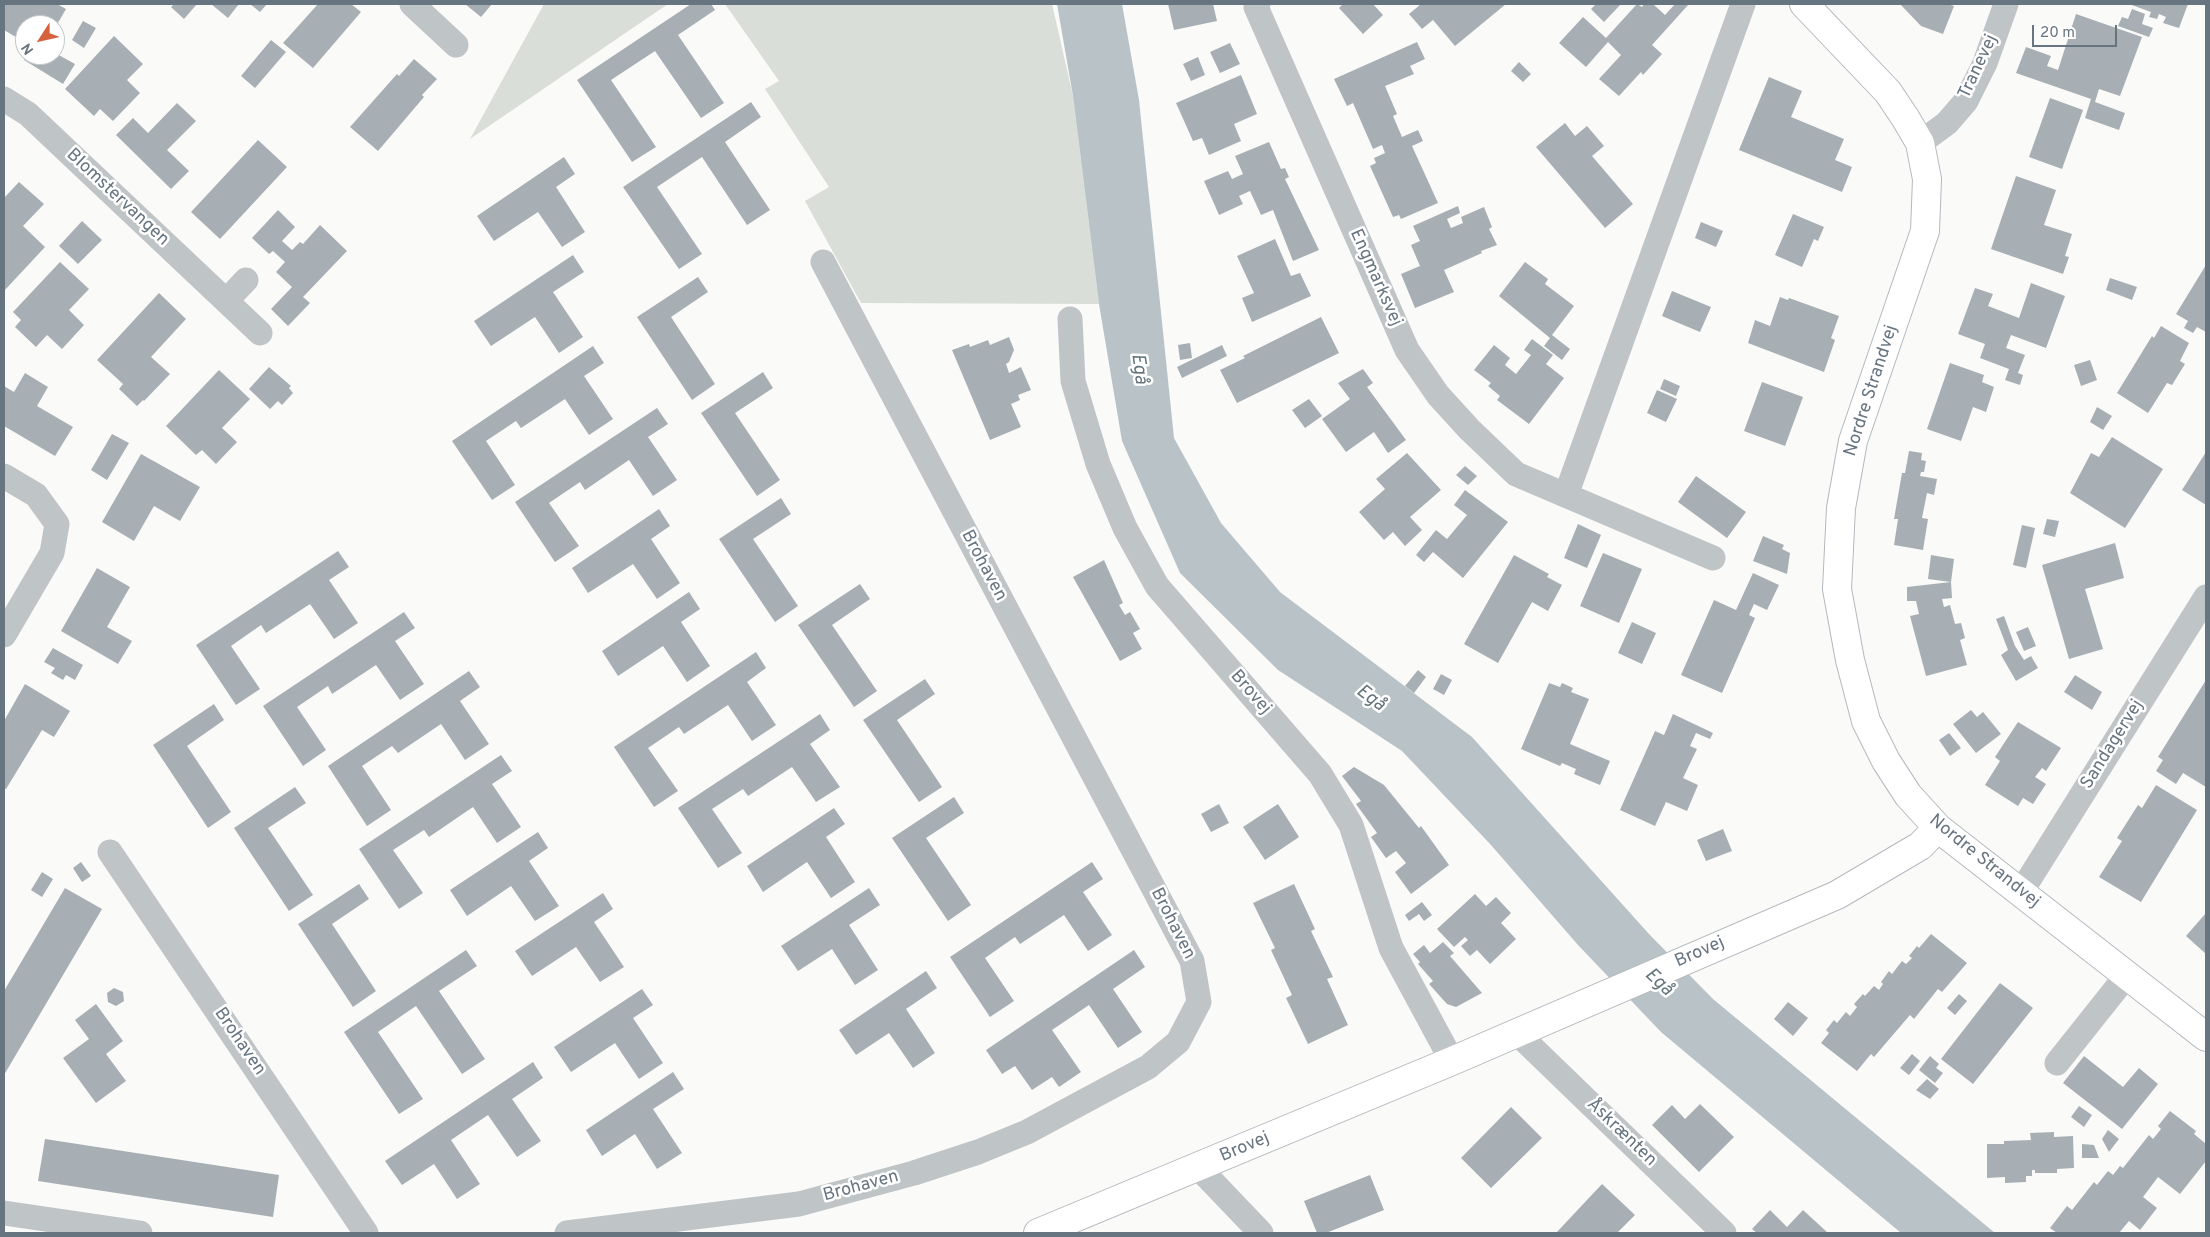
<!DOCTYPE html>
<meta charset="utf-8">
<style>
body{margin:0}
#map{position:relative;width:2210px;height:1237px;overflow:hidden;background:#fafaf8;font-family:Overpass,sans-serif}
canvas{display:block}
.frame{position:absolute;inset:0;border:5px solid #677580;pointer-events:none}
.north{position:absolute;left:15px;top:15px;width:50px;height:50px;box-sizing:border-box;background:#fff;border:1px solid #c2c8cc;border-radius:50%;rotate:235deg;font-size:14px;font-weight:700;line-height:20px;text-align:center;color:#677580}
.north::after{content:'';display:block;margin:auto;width:18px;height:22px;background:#d5613d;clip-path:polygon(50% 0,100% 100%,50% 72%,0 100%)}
.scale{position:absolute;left:2032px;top:25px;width:85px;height:22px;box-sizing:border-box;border:2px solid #677580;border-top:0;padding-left:6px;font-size:15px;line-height:18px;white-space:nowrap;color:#677580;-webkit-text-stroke:4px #fff;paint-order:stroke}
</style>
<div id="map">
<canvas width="2210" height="1237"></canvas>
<div class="frame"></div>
<div class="north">N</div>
<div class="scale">20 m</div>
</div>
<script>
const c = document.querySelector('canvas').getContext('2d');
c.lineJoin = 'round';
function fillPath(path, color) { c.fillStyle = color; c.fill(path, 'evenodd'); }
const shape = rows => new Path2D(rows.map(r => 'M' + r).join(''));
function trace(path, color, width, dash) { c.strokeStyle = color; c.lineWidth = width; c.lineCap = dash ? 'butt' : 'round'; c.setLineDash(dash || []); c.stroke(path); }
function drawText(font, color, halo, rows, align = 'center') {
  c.font = font + ' Overpass,sans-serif'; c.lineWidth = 5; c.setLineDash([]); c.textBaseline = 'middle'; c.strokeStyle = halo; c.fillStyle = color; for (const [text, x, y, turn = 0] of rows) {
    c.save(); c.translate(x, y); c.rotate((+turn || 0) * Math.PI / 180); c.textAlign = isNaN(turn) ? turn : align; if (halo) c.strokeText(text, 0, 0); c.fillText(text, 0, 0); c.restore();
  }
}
fillPath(shape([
 [544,4,668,4,470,139],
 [725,4,1052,4,1073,96,1099,304,861,303,805,201,829,187,765,89,779,81]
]), '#daded8');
fillPath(shape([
 [1057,4,1122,4,1139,100,1174,438,1221,523,1280,592,1472,737,1649,934,1713,999,1995,1233,1901,1233,1661,1032,1578,945,1491,845,1402,751,1278,670,1180,573,1122,441,1099,304,1073,96]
]), '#b9c3c7');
fillPath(shape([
 [4,4,57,4,66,9,55,28,55,25,25,25,25,29,19,39,4,30],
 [174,4,197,4,184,19,171,7],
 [211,4,239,4,228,18],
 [250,4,267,4,260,12],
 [318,4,351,4,361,12,313,68,283,43],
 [465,4,492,4,481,17],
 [691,4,711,4,715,10,678,35,724,103,701,118,655,51,611,80,656,147,632,162,577,80],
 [1168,4,1213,4,1217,21,1174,30],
 [1343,4,1373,4,1383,15,1363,34,1339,8],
 [1421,4,1440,5,1506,4,1455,46,1433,20,1422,29,1409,14],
 [1596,4,1621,4,1604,22,1591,9],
 [1637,4,1642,7,1644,4,1653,4,1665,15,1675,4,1689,4,1652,45,1662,54,1643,75,1641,72,1619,96,1599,79,1621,55,1608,42,1586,67,1559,43,1583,17,1606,38],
 [1900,4,1947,4,1954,6,1943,34,1921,26],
 [2129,4,2188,4,2179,28,2163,23,2166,17,2159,14,2157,19,2149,17,2151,12],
 [2132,9,2145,14,2142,24,2153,28,2149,37,2118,26,2122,17,2128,19],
 [2076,14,2142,37,2120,96,2099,89,2095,102,2125,113,2119,130,2085,118,2091,99,2016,73,2026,47,2051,56,2047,66,2058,70],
 [83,21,96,28,84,48,72,40],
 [114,36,143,64,127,80,140,93,113,121,100,109,94,116,65,89],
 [271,40,286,52,255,88,241,76],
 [1417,42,1425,59,1410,66,1414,74,1385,86,1397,114,1393,116,1402,137,1418,130,1423,141,1412,146,1438,203,1401,219,1399,215,1393,217,1370,166,1376,163,1374,158,1385,153,1382,145,1373,149,1353,103,1347,106,1334,79],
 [1230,43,1240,64,1220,73,1210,52],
 [55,53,75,64,63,84,24,60,27,55,55,55],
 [1198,57,1205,75,1191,81,1183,64],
 [414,59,437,79,422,95,424,97,378,151,350,127,397,74,399,76],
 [1519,62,1531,74,1523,82,1511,71],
 [1241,75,1257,114,1234,124,1241,141,1209,155,1202,138,1193,141,1176,103],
 [1769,77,1802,91,1791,117,1844,139,1835,160,1852,167,1842,192,1739,150],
 [2050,98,2083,110,2062,169,2029,157],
 [751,102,761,117,725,142,770,210,747,225,702,157,657,187,702,254,679,269,623,187],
 [177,103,196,121,167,150,189,171,171,189,116,135,133,118,148,133],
 [1565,123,1575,136,1587,126,1604,146,1592,156,1633,204,1605,228,1536,147],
 [258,140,287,167,220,239,191,212],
 [1269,142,1281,169,1285,168,1289,177,1285,179,1319,250,1293,261,1273,210,1261,215,1250,191,1239,196,1243,204,1219,215,1204,181,1228,171,1232,179,1243,174,1235,156],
 [564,157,575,174,556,187,585,232,562,247,538,212,494,241,477,216],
 [2016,176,2056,190,2044,225,2072,234,2065,256,2069,257,2063,274,1991,249],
 [19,182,44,204,23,226,45,247,4,291,4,198],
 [1458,206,1460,213,1447,219,1451,228,1463,223,1461,217,1484,207,1492,227,1489,229,1497,245,1481,251,1482,253,1444,270,1454,292,1415,308,1401,274,1420,266,1411,245,1420,241,1413,226],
 [278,210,295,227,282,241,292,250,300,242,303,244,320,225,347,251,303,297,310,303,288,326,271,309,292,287,276,272,285,262,273,251,269,254,252,238],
 [1793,214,1824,227,1818,241,1814,239,1802,267,1775,255],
 [82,221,102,240,78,264,59,246],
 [1701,222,1723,231,1716,247,1695,238],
 [1275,239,1291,276,1300,273,1311,296,1252,322,1242,298,1254,293,1237,256],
 [573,255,584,272,553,292,583,337,559,353,535,317,491,346,474,321],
 [60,262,89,289,69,310,84,325,62,349,47,335,36,347,15,327,21,320,13,312],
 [1525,262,1548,279,1545,284,1574,306,1552,335,1570,349,1562,360,1544,346,1550,338,1499,296],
 [2206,265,2206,332,2197,327,2193,333,2184,328,2188,321,2176,314],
 [698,277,708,292,671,317,715,384,692,400,637,317],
 [2110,278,2137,287,2132,300,2106,290],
 [2031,283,2065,296,2046,348,2011,335,2006,348,2025,355,2018,373,2023,375,2020,385,2005,380,2009,369,1980,358,1985,344,1958,334,1975,288,1993,294,1988,306,2019,318],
 [1672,291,1711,307,1700,332,1662,316],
 [159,293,186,319,151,357,170,374,144,401,143,400,137,406,119,389,123,384,97,360],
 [1780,297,1788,300,1789,298,1839,316,1831,338,1835,340,1824,372,1748,343,1755,320,1770,326],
 [1321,317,1339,353,1237,403,1220,370,1245,358,1243,356],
 [2161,326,2189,343,2180,361,2185,364,2172,385,2167,383,2148,413,2117,393,2152,336,2154,338],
 [1009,337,1014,350,1009,362,1006,364,1009,373,1021,367,1031,390,1018,395,1020,400,1011,404,1021,427,990,440,952,350,969,344,970,347,988,340,990,345],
 [1532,339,1553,355,1546,364,1564,378,1529,424,1497,400,1500,396,1488,386,1491,383,1474,370,1494,345,1510,358,1505,365,1516,374,1531,355,1524,350],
 [1190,343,1192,358,1180,360,1178,345],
 [1222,345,1227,356,1182,378,1177,367],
 [593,346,604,363,584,376,613,419,589,435,565,399,521,428,516,421,486,441,515,485,492,500,452,441],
 [2090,360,2097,380,2081,386,2074,365],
 [1950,363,1984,375,1982,382,1994,387,1986,412,1973,407,1961,441,1927,429],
 [269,367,291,386,289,388,293,393,282,405,278,401,270,409,249,389],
 [1363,369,1373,383,1367,387,1406,440,1388,453,1374,432,1346,452,1322,419,1350,399,1338,383],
 [219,370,250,399,222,428,237,442,216,464,202,450,196,455,166,426],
 [763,372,773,388,735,413,780,480,757,496,701,413],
 [25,373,48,387,37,406,73,427,55,456,4,426,4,386,14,392],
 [1664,379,1680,386,1676,396,1660,389],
 [1762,382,1803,397,1785,446,1744,431],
 [1657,390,1677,399,1666,422,1647,413],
 [1309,399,1322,416,1305,428,1292,410],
 [2097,407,2112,416,2103,430,2090,422],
 [657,408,668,424,648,437,677,480,653,496,629,460,585,490,580,482,549,503,579,546,555,562,515,502],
 [112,434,129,443,107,480,91,470],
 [2112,437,2163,469,2125,528,2070,493,2091,453,2099,457],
 [1909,451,1922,453,1921,460,1926,461,1924,472,1921,472,1920,476,1937,479,1934,495,1927,493,1922,518,1928,519,1923,550,1894,545,1898,519,1894,519,1902,473,1905,473],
 [2206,452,2206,505,2182,490],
 [1407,453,1441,490,1410,517,1422,530,1405,546,1393,532,1384,540,1359,512,1385,489,1376,479],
 [141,454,200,487,180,521,154,506,134,541,102,522],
 [1465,466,1477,476,1468,485,1456,475],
 [1696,476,1746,512,1727,538,1678,502],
 [1465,490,1508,522,1463,578,1433,552,1424,562,1416,555,1436,530,1447,539,1467,515,1454,505],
 [781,498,791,514,753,539,798,606,775,622,719,539],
 [659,509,670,526,651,539,680,583,657,599,633,564,588,593,572,568],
 [2047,519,2059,521,2055,537,2043,534],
 [1578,524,1601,535,1587,568,1564,558],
 [2022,525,2035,528,2026,568,2013,565],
 [1763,536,1784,545,1782,549,1790,553,1787,574,1753,561],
 [2115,543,2124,578,2085,589,2103,649,2069,659,2042,565],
 [338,551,349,567,329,580,358,623,334,639,310,604,266,633,261,625,231,646,260,689,236,705,196,645],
 [1603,553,1642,569,1619,623,1580,606],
 [1514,555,1549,574,1547,577,1562,585,1548,611,1532,602,1498,663,1464,644],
 [1931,555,1954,559,1951,582,1928,579],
 [1104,560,1123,603,1119,605,1125,615,1130,612,1140,629,1133,633,1142,649,1120,661,1073,577],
 [97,568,130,587,107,627,132,641,118,664,61,631],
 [1753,573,1779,585,1767,610,1754,604,1749,615,1755,618,1722,693,1681,675,1714,600,1736,610],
 [1951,582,1952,598,1942,599,1944,607,1950,605,1955,624,1961,623,1965,638,1960,640,1967,665,1926,676,1910,616,1919,614,1916,601,1907,601,1907,587],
 [860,584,870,599,832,625,877,691,854,707,798,625],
 [689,592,700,609,681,622,710,666,687,682,663,646,618,676,602,651],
 [404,612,415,628,395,641,424,684,400,700,376,665,332,694,328,686,297,707,326,750,303,766,263,706],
 [2004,616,2015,646,2024,660,2031,656,2038,668,2016,681,2001,655,2008,650,1996,619],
 [1632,622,1656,633,1642,664,1618,653],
 [2028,627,2036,646,2024,651,2016,632],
 [53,648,83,665,75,680,66,675,63,680,51,673,55,668,44,662],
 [756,652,766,668,747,682,776,725,752,741,728,705,684,734,679,727,648,748,678,791,654,807,614,747],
 [1418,670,1426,677,1414,693,1405,686],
 [469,671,480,687,460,701,489,744,465,760,441,724,398,753,392,746,362,766,391,810,367,826,328,766],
 [1441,674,1452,680,1444,695,1433,689],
 [2075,675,2102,692,2092,710,2064,692],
 [925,679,935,694,897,720,942,787,919,802,863,720],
 [2206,680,2206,787,2183,773,2176,784,2156,771,2163,760,2158,757],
 [1549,683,1560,687,1562,683,1573,688,1571,692,1589,699,1570,744,1610,761,1600,785,1574,774,1576,769,1562,763,1560,766,1521,749],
 [25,684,70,711,54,737,42,730,6,789,4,788,4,721],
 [214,704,224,720,187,746,231,812,208,828,153,745],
 [1971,710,1977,717,1983,712,2001,734,1976,753,1953,724],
 [820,714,830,730,810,744,840,787,816,802,792,767,748,796,743,789,712,809,742,853,718,868,678,808],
 [1673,714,1713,733,1710,739,1696,733,1690,746,1697,749,1683,778,1698,785,1687,811,1666,802,1655,826,1620,810,1655,731,1664,735],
 [2018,722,2061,748,2046,771,2042,768,2035,777,2046,784,2033,804,2023,798,2018,806,1985,785,2000,761,1995,757],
 [1949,733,1961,748,1950,756,1939,740],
 [501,755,512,771,492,784,521,827,497,843,473,807,429,837,424,830,393,850,423,893,399,909,359,849],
 [1354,767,1384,785,1419,828,1421,826,1449,865,1411,894,1395,872,1406,863,1396,851,1386,858,1371,837,1377,833,1356,804,1361,801,1342,776],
 [2156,785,2197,810,2141,902,2099,877,2122,841,2117,838,2138,805,2142,808],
 [295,787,306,803,268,828,313,895,289,911,234,828],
 [954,797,964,813,926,838,971,905,948,921,892,838],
 [1219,804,1229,823,1211,832,1201,814],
 [1278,804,1299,837,1265,860,1243,827],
 [834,808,845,824,826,837,855,882,831,898,807,862,763,892,747,866],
 [1723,829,1732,851,1706,861,1697,840],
 [538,832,548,848,529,861,559,906,535,921,511,886,467,916,450,890],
 [81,862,91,876,82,882,73,868],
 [1092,862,1103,879,1083,892,1112,935,1088,951,1064,915,1020,944,1015,937,985,958,1014,1001,990,1017,950,957],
 [42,872,53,879,42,897,31,890],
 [359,884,369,899,332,924,376,991,353,1007,298,924],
 [1294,884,1315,929,1311,931,1333,977,1327,979,1348,1025,1308,1044,1286,998,1292,995,1271,950,1275,948,1253,903],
 [65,888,102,909,4,1075,4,991],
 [869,888,880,905,849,925,878,970,855,985,832,949,798,971,781,946],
 [603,893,613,909,594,922,624,967,600,982,576,947,532,976,515,951],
 [1475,894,1486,906,1496,897,1511,913,1501,923,1516,939,1490,964,1477,950,1470,956,1461,946,1468,940,1465,937,1454,947,1437,929],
 [1422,902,1432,915,1424,921,1419,914,1409,921,1405,915],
 [2206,913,2206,954,2186,936],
 [1931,934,1967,963,1942,992,1938,989,1914,1019,1910,1015,1874,1057,1871,1054,1857,1071,1821,1043,1829,1033,1826,1030,1834,1020,1837,1023,1846,1012,1850,1016,1857,1007,1854,1004,1863,994,1865,996,1874,986,1879,990,1883,984,1881,982,1889,971,1892,974,1902,961,1906,964,1912,958,1909,956,1917,946,1919,948],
 [1443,942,1454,953,1450,956,1482,993,1456,1007,1447,1004,1429,984,1433,981,1418,964,1420,962,1413,954,1424,945,1430,953],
 [466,950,477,966,439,991,485,1059,462,1074,416,1006,378,1032,423,1099,399,1114,344,1032],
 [1134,950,1145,967,1113,989,1142,1032,1118,1048,1089,1005,1052,1030,1081,1072,1059,1087,1052,1077,1032,1090,1015,1066,1002,1074,986,1050],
 [926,971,937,988,906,1009,935,1053,913,1068,889,1033,856,1055,839,1030],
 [2000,983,2033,1008,1973,1084,1941,1059],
 [114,988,123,992,124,1001,116,1006,108,1002,107,993],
 [642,989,653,1005,633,1018,663,1063,639,1079,615,1043,571,1072,554,1047],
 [1959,994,1967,1001,1955,1015,1947,1008],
 [1788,1002,1808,1018,1793,1036,1774,1019],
 [96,1004,123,1041,106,1054,126,1081,96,1103,63,1058,89,1039,75,1020],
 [1912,1054,1920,1061,1909,1075,1900,1068],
 [1930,1056,1939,1064,1936,1068,1943,1073,1935,1083,1919,1070],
 [2084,1056,2123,1087,2139,1068,2158,1084,2122,1129,2063,1083],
 [533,1062,543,1078,512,1099,541,1141,517,1157,488,1115,451,1140,480,1184,457,1199,434,1164,402,1185,385,1161],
 [673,1072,684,1089,653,1109,682,1153,657,1169,635,1134,602,1156,586,1130],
 [1927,1079,1939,1089,1930,1099,1916,1090],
 [1700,1104,1734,1137,1699,1172,1652,1125,1672,1105,1685,1119],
 [2079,1106,2092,1115,2084,1127,2071,1117],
 [1511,1107,1542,1138,1491,1188,1461,1158],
 [2170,1111,2196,1131,2194,1134,2206,1144,2206,1161,2180,1194,2158,1177,2143,1197,2157,1208,2140,1230,2129,1221,2119,1233,2057,1233,2050,1228,2067,1206,2072,1210,2094,1182,2097,1185,2108,1171,2113,1175,2120,1166,2123,1168,2149,1135,2153,1139,2161,1129,2158,1126],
 [2108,1130,2119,1139,2109,1152,2102,1139],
 [2054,1132,2054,1137,2073,1136,2074,1168,2057,1169,2057,1173,2035,1173,2035,1170,2032,1170,2032,1176,2026,1176,2026,1182,2005,1183,2005,1177,1987,1178,1987,1144,2004,1144,2004,1141,2031,1140,2030,1133],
 [45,1139,279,1175,273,1217,38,1181],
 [2082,1144,2094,1145,2099,1158,2082,1158],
 [1370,1175,1384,1210,1326,1233,1317,1233,1304,1201],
 [1602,1184,1635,1215,1617,1233,1556,1233],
 [1770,1210,1787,1227,1803,1210,1828,1233,1757,1233,1752,1229]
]), '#a7afb4');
const secondary = shape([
 [1804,4,1888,92,1906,119,1920,143,1927,179,1925,231,1853,441,1841,508,1837,589,1850,660,1866,721,1886,761,1908,795,1938,828,2206,1037],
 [1038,1233,1452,1061,1837,895,1920,846,1938,828]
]);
trace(secondary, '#b4b9be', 30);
trace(shape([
 [412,4,456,45],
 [1258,4,1256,7,1407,350,1438,395,1469,429,1516,474,1713,558],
 [4,99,28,114,260,333],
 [1920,143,1947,123,1966,101,1985,63,2006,4],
 [226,301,246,280],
 [1070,319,1073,381,1098,464,1125,528,1157,586,1320,774,1351,825,1391,948,1452,1061],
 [4,476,36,495,57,524,52,553,4,635],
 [1566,495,1743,4],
 [110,852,366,1233],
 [2021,892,2206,597],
 [1517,1033,1724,1233],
 [2057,1063,2127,975],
 [1198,1167,1261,1233],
 [4,1213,140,1233],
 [567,1233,799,1204,914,1173,978,1152,1027,1132,1148,1067,1178,1042,1199,1002,1192,961,823,262]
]), '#bfc4c7', 25);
trace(secondary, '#fff', 28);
drawText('18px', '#677580', '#fff', [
 ["Tranevej",1979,67,-65],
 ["Blomstervangen",117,198,43],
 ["Engmarksvej",1375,278,66],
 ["Nordre Strandvej",1872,391,-72],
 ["Brohaven",983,566,62],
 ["Brovej",1250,693,49],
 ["Sandagervej",2113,745,-58],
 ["Nordre Strandvej",1984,862,39],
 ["Brohaven",1172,924,63],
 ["Brovej",1700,953,-24],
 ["Brohaven",239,1042,56],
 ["Åskrænten",1621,1133,44],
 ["Brovej",1245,1148,-23],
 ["Brohaven",861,1187,-15]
]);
drawText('italic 19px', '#62737a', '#fff', [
 ["Egå",1138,369,82],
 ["Egå",1370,699,37],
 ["Egå",1658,983,43]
]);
</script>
